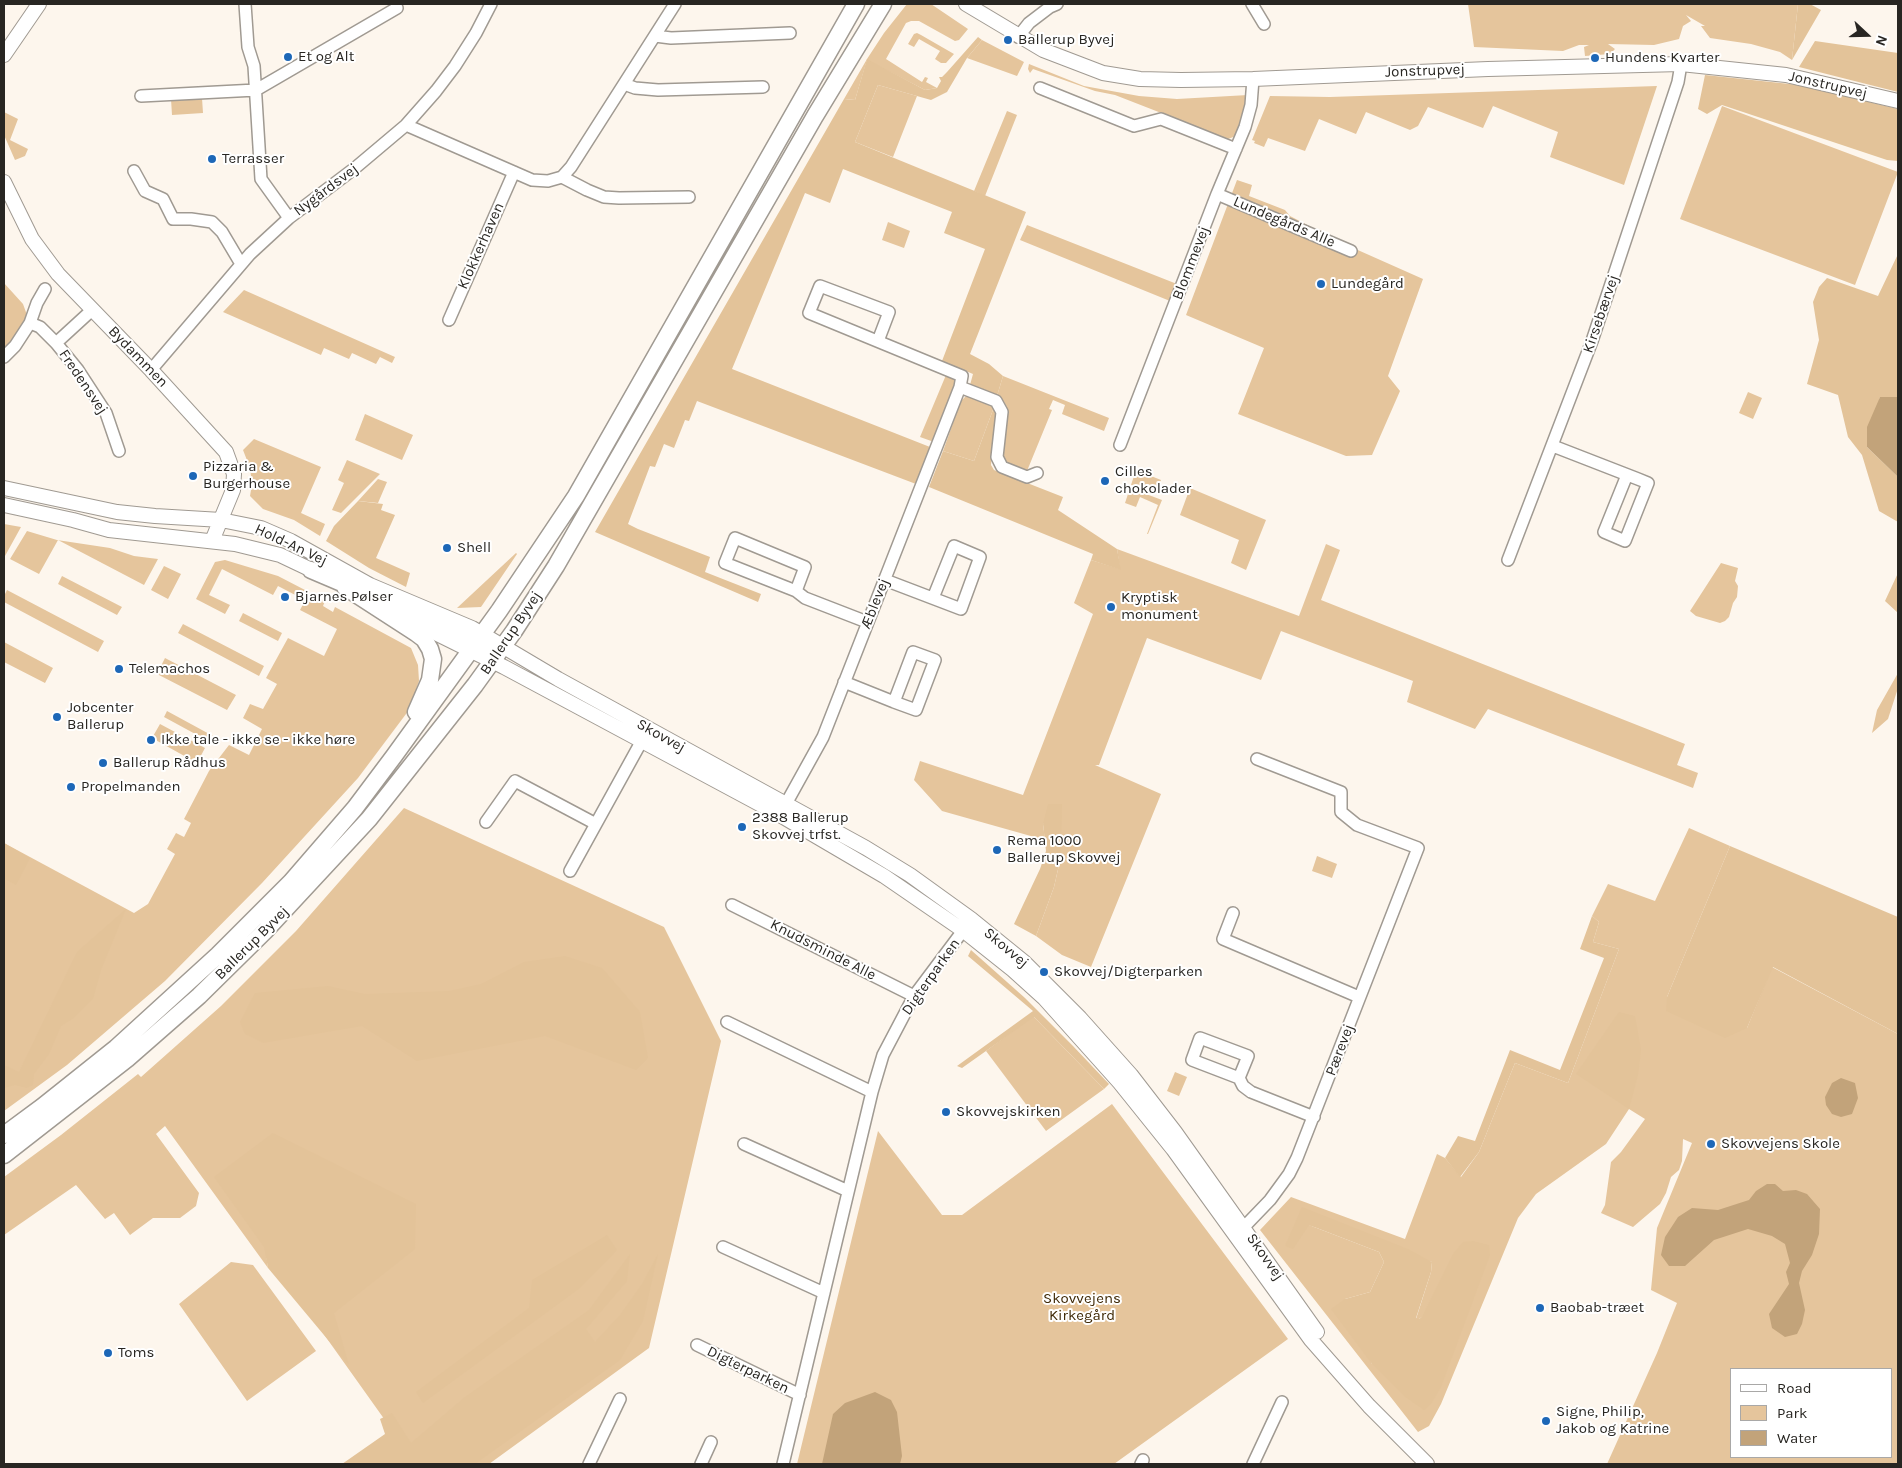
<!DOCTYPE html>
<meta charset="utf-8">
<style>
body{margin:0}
#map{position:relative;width:1902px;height:1468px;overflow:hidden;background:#fdf6ed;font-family:Karla,sans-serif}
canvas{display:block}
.frame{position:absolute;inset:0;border:5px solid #282622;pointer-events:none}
.legend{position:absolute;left:1730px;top:1368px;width:162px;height:90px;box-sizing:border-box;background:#fff;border:1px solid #a9a8a7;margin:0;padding:6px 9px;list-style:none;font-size:15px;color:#282622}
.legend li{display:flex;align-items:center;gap:10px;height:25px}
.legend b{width:25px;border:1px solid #a9a8a7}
.north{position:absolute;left:1842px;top:10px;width:50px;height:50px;-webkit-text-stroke:4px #fff;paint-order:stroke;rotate:111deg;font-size:14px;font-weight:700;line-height:20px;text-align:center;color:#282622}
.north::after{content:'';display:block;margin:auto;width:18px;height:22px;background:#282622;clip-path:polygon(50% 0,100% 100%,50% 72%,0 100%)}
</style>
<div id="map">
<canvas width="1902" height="1468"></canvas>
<div class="frame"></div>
<ul class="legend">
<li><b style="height:6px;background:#fff"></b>Road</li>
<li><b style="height:14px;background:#e5c59c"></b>Park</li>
<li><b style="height:14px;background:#c2a37a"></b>Water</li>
</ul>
<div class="north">N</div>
</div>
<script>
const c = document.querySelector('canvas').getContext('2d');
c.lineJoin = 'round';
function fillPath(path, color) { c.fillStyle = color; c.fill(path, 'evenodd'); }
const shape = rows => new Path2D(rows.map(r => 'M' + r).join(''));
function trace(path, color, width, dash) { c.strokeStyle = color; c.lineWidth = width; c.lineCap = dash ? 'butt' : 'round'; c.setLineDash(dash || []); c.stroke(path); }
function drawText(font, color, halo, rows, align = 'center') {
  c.font = font + ' Karla,sans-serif'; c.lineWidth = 4; c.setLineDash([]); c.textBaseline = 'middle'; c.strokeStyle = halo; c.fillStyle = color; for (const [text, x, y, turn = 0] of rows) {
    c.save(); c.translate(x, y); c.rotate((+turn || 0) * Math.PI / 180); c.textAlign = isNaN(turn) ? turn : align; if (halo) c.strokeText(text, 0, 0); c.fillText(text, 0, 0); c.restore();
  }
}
fillPath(shape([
 [907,4,931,4,968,29,959,40,955,41,919,21,911,21,906,23,886,59,922,82,925,77,928,78,926,82,937,88,925,90,867,60,855,100,844,99,867,59,884,33],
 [1468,4,1798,4,1792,60,1780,52,1751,44,1710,38,1701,26,1705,26,1686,15,1691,21,1683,26,1679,39,1654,45,1608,44,1615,49,1610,54,1585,56,1584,47,1589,45,1579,45,1563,51,1474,47],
 [917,33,921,35,954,54,946,63,941,63,935,59,940,51,919,39,914,47,908,44,914,34],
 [982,40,1024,62,1017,76,967,58],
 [1029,64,1084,86,1139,96,1177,99,1248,95,1236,136,1228,139,1115,95,1095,91,1033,69,1030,73,1028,69],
 [878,85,917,96,893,157,855,142],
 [1657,86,1624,185,1550,157,1558,132,1493,106,1483,128,1428,107,1418,126,1410,130,1366,112,1356,134,1319,119,1305,151,1268,138,1264,147,1254,143,1255,141,1252,140,1270,96,1330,97],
 [202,98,203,113,172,115,171,99],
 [1722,106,1898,172,1855,285,1680,219],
 [1007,111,1017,115,985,196,974,191],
 [4,112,18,119,10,140,28,149,25,156,15,160,4,135],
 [1237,180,1252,185,1249,196,1285,210,1290,216,1342,243,1423,279,1388,376,1400,391,1372,455,1346,456,1238,414,1264,348,1186,315],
 [888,222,910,231,904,248,882,240],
 [1027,225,1177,284,1170,301,1020,240],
 [4,283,23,304,27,315,11,345,4,351],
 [244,290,395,357,392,363,380,357,376,364,352,353,349,359,324,348,321,355,223,312],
 [946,375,954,378,956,383,934,442,920,437],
 [1003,376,1109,418,1104,431,1062,414,1065,405,1053,400,1049,409,1052,410,1027,471,1001,461,1007,407,1004,402,997,396],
 [1748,392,1762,398,1753,419,1739,413],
 [966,396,994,407,974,461,943,451,961,401],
 [365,414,413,435,402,460,355,440],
 [254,439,321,467,301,513,325,524,320,536,294,520,263,509,250,496,252,484,250,468,243,450],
 [347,460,380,474,341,513,332,510,344,483,338,480],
 [1136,470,1161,480,1156,494,1131,485],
 [378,479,387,482,378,503,358,501],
 [1130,488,1162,500,1148,534,1147,534,1158,505,1140,497,1136,507,1125,503],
 [1190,488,1266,520,1246,570,1231,563,1239,540,1180,515],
 [4,524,21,527,5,556,4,556],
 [27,531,57,540,110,548,134,556,158,559,144,585,58,540,39,574,10,559],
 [1326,544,1340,550,1321,600,1685,744,1677,765,1698,773,1693,788,1488,709,1475,729,1407,702,1413,681,1281,631,1261,680,1147,638,1099,765,1095,765,1161,794,1091,967,1062,955,1036,936,1054,887,1061,856,1061,805,1043,824,1045,840,942,811,914,780,920,761,1023,795,1093,614,1074,603,1091,560,1120,569,1117,549,1299,616],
 [516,553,517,554,481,607,457,608],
 [225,560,278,576,305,590,301,598,278,586,273,595,222,569,209,595,230,605,225,614,196,599,215,562],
 [1721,563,1738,568,1735,581,1738,586,1737,597,1733,603,1729,617,1725,621,1720,623,1696,616,1690,611],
 [164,566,181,574,168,599,151,590],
 [62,576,122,607,117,615,58,584],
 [7,590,104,641,98,652,4,602,4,596],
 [309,593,325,601,323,606,333,612,335,607,411,648,418,665,419,681,409,710,358,778,262,883,165,981,67,1065,4,1111,4,843,134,913,148,904,175,854,167,849,176,833,184,837,191,823,184,819,209,771,229,745,249,755,262,729,243,718,250,704,263,709,277,684,266,678,288,638,324,656,337,629,300,610],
 [243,613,282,633,278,641,239,621],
 [183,624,264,666,259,676,178,633],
 [4,642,53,668,45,683,4,662],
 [165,658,236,695,227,710,157,674],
 [1898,673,1898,688,1888,719,1872,733,1877,710],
 [167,711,213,736,210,742,164,717],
 [160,724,205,748,197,763,152,738],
 [404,808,664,927,721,1041,649,1348,489,1464,344,1464,392,1430,266,1253,268,1268,165,1126,156,1134,199,1193,196,1206,180,1218,153,1218,130,1235,114,1213,105,1219,76,1185,4,1235,4,1177,61,1135,138,1074,141,1077,221,1006,296,931],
 [1689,828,1730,846,1667,997,1747,1028,1772,967,1898,1034,1898,1464,1607,1464,1657,1353,1677,1303,1651,1290,1657,1228,1692,1143,1683,1139,1682,1161,1679,1170,1671,1177,1666,1193,1660,1204,1633,1227,1601,1213,1605,1205,1611,1162,1621,1152,1645,1119,1629,1109,1606,1144,1536,1194,1518,1218,1441,1404,1429,1426,1418,1432,1260,1230,1291,1197,1405,1239,1437,1154,1445,1158,1461,1177,1479,1152,1515,1063,1568,1083,1619,949,1593,942,1599,922,1592,916,1608,884,1655,901],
 [1309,1225,1432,1262,1431,1272,1416,1319,1419,1319,1422,1317,1372,1364,1345,1299,1370,1292,1384,1262,1379,1252],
 [1731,1369,1891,1369,1891,1457,1731,1457],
 [1317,856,1337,864,1332,878,1312,871],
 [1033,1016,1104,1089,1046,1131,986,1051],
 [1175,1072,1187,1077,1179,1096,1167,1091],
 [1112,1104,1288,1339,1114,1464,797,1464,878,1131,942,1215,962,1215],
 [231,1262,253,1265,316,1351,247,1401,179,1304]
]), '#e5c59c');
fillPath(shape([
 [1798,4,1810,4,1821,10,1792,60],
 [978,37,982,40,967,58,947,92,931,100,878,85,855,142,1026,212,970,354,989,364,1003,376,997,396,970,385,973,374,942,361,985,249,944,233,952,212,843,169,830,203,805,193,732,369,930,447,916,484,697,401,689,421,685,420,674,448,664,444,655,467,650,466,628,524,638,529,710,557,705,572,761,594,758,602,595,532,844,99,855,100,867,59,925,90,937,88,941,81,939,77,942,77,947,72],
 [1815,41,1898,53,1898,92,1799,67],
 [1705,75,1799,85,1898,109,1898,161,1887,160,1722,105,1707,114,1698,109],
 [1898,254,1898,397,1880,397,1867,447,1898,477,1898,522,1879,511,1862,455,1848,437,1838,395,1807,384,1819,340,1813,302,1819,287,1827,278,1878,296],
 [994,407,996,412,991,465,994,470,1063,497,1058,510,1117,549,1121,570,1091,560,1093,554,929,487,943,451,974,461],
 [358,501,383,504,381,510,395,515,376,558,410,573,406,587,369,568,326,541,334,526],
 [1898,573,1898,613,1885,601],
 [1048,804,1062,804,1061,856,1054,887,1036,936,1014,924,1040,869,1046,851,1043,824],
 [4,843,30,858,16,885,5,879,4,882],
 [1730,846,1898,917,1898,1034,1773,967,1747,1028,1725,1038,1666,1011,1667,997],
 [126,909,101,970,93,999,74,1018,61,1026,49,1054,34,1074,33,1085,27,1088,15,1085,4,1088,4,1065,19,1072,77,952],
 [1592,916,1599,922,1593,942,1619,949,1568,1083,1515,1063,1479,1152,1460,1177,1445,1158,1458,1136,1475,1141,1510,1050,1560,1070,1604,958,1580,949],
 [971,950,1025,998,1073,1046,1109,1084,1104,1089,1034,1017,962,1068,957,1066,1033,1011,968,956],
 [565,956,602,968,640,1012,648,1058,636,1070,545,1036,417,1061,362,1026,263,1043,245,1034,240,1022,255,993,328,986,365,994,449,991,481,984,524,962],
 [1619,1012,1635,1016,1641,1050,1638,1075,1629,1109,1576,1074],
 [273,1133,416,1204,415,1249,334,1313,349,1365,268,1268,264,1247,214,1177],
 [1302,1207,1408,1249,1432,1262,1431,1272,1416,1318,1419,1319,1422,1317,1453,1254,1463,1242,1473,1241,1489,1245,1490,1255,1441,1387,1431,1404,1424,1410,1404,1396,1372,1364,1331,1309,1345,1299,1370,1292,1384,1262,1379,1252,1309,1225,1293,1249,1285,1246],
 [607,1235,617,1250,580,1288,423,1403,416,1392,529,1308,532,1280],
 [630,1254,627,1281,586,1329,595,1342,620,1315,642,1284,658,1254,643,1321,620,1360,475,1464,342,1464,385,1434,380,1419,392,1413,411,1443,465,1397,589,1310]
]), '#e3c399');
fillPath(shape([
 [1880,397,1898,397,1898,477,1867,447,1867,427],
 [1841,1078,1855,1083,1858,1098,1852,1114,1841,1117,1832,1114,1826,1105,1825,1097,1832,1083],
 [1767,1184,1775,1184,1783,1191,1796,1190,1807,1194,1820,1209,1819,1234,1812,1255,1802,1271,1799,1283,1805,1310,1802,1324,1797,1334,1785,1337,1772,1328,1769,1314,1789,1284,1786,1272,1790,1263,1785,1244,1772,1236,1748,1229,1714,1240,1685,1266,1669,1266,1661,1255,1665,1237,1678,1217,1692,1208,1718,1210,1749,1200,1756,1191],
 [875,1392,891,1400,897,1412,902,1456,900,1464,822,1464,833,1414,845,1403]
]), '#c2a37a');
const minor = shape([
 [245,4,248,47,254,66,261,179,289,218],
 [1252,4,1264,24],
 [655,36,671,38,790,33],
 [1018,37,1029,23,1050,7,1057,4],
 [624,84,635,88,658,90,763,87],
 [1040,88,1134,126,1161,119,1236,149],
 [141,96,256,90,397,8],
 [406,125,532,180,548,181,562,177,571,167,675,4],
 [134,171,145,191,163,199,173,219,191,219,212,222,222,232,241,264],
 [562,177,587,190,604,197,619,198,689,197],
 [1217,194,1351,251],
 [449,320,514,172],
 [30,323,40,327,56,343,78,370,106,413,119,451],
 [56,343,92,310],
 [4,357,15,346,30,323,37,303,45,289],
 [151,370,250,254,289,218,355,168,406,125,436,91,455,66,476,33,491,4],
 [960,387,996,401,1002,412,997,457,1002,467,1027,477,1037,473],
 [1120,445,1217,194,1245,127,1251,105,1253,79],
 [1553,446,1638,479,1648,483,1625,541,1604,532,1627,475],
 [1508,560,1592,341,1678,82,1681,64],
 [885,580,961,609,980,557,954,546,933,598],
 [796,591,805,567,735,538,725,563,796,591,805,598,867,622],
 [844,682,894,702,916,710,935,660,913,652,894,702],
 [782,811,823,737,960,387,962,376,809,313,820,286,889,312,878,341],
 [486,822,515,781,596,824],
 [570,871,645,735],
 [732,905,914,996],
 [1233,913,1223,939,1359,997],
 [727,1022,872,1092],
 [1239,1078,1248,1056,1200,1038,1192,1060,1239,1078,1243,1086,1251,1092,1314,1117],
 [744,1144,848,1191],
 [1236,1232,1244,1227,1270,1200,1289,1174,1297,1158,1418,848,1357,825,1341,812,1341,792,1257,759],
 [723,1247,824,1293],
 [697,1345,800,1395],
 [589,1464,620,1399],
 [701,1464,711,1442],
 [783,1464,872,1092,883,1055,914,996,968,924],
 [1141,1464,1143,1460],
 [1253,1464,1282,1402]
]);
const tertiary = shape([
 [966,4,1043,50,1103,73,1140,79,1181,80,1253,79,1488,69,1681,64,1786,75,1898,101],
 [4,55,39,4],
 [4,182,32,239,58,274,151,370,226,452,234,474,233,490,212,541],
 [4,488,117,512,155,516,221,520,261,528,291,541,370,585,472,628,558,679,866,848,910,875,971,919,1024,962,1080,1018,1131,1075,1175,1132,1317,1332],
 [4,505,73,520,109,530,235,544,280,555,320,574],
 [401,616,504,667,780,815,884,876,964,931,1013,970,1044,998,1120,1083,1173,1149,1311,1340,1369,1406,1427,1464]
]);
const secondary = shape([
 [311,570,478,641,492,646,504,646],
 [345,587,416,633,424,639,430,649,433,659,430,680,416,712],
 [4,1135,42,1107,116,1048,218,955,291,882,355,808,394,756,499,611,576,496,856,4],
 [4,1155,127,1059,199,996,265,931,369,819,475,685,514,631,556,566,815,116,883,4]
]);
trace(minor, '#a09a92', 14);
trace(tertiary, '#a09a92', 16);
trace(secondary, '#a09a92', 19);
trace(minor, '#fff', 11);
trace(tertiary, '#fff', 14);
trace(secondary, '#fff', 16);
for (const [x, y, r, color] of [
 [1008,40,5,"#1d67b7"],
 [288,57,5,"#1d67b7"],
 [1595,58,5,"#1d67b7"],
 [212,159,5,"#1d67b7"],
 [1321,284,5,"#1d67b7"],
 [193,476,5,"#1d67b7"],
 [1105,481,5,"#1d67b7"],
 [447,548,5,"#1d67b7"],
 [285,597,5,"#1d67b7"],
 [1111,607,5,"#1d67b7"],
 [119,669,5,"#1d67b7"],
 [57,717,5,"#1d67b7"],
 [151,740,5,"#1d67b7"],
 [103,763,5,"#1d67b7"],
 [71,787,5,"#1d67b7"],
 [742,827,5,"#1d67b7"],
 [997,850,5,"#1d67b7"],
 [1044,972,5,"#1d67b7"],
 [946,1112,5,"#1d67b7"],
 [1711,1144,5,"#1d67b7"],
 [1540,1308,5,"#1d67b7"],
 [108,1353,5,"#1d67b7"],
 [1546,1421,5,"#1d67b7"]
]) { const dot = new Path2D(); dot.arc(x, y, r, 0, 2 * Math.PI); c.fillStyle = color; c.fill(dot); trace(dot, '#fff', 2); }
drawText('15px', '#282622', '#fff', [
 ["Ballerup Byvej",1018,40],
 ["Et og Alt",298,57],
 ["Hundens Kvarter",1605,58],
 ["Terrasser",222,159],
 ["Lundegård",1331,284],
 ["Pizzaria &",203,467],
 ["Burgerhouse",203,484],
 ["Cilles",1115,472],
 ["chokolader",1115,489],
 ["Shell",457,548],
 ["Bjarnes Pølser",295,597],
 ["Kryptisk",1121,598],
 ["monument",1121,615],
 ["Telemachos",129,669],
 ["Jobcenter",67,708],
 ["Ballerup",67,725],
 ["Ikke tale - ikke se - ikke høre",161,740],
 ["Ballerup Rådhus",113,763],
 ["Propelmanden",81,787],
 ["2388 Ballerup",752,818],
 ["Skovvej trfst.",752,835],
 ["Rema 1000",1007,841],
 ["Ballerup Skovvej",1007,858],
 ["Skovvej/Digterparken",1054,972],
 ["Skovvejskirken",956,1112],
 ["Skovvejens Skole",1721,1144],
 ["Baobab-træet",1550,1308],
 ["Toms",118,1353],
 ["Signe, Philip,",1556,1412],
 ["Jakob og Katrine",1556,1429]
], 'left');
drawText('15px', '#282622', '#fff', [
 ["Jonstrupvej",1425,71,-2],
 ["Jonstrupvej",1828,85,13],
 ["Nygårdsvej",326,190,-37],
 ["Lundegårds Alle",1284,222,23],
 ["Klokkerhaven",481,246,-66],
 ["Blommevej",1191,263,-69],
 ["Kirsebærvej",1601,314,-71],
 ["Bydammen",138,357,46],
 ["Fredensvej",83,382,56],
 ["Hold-An Vej",291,545,25],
 ["Æblevej",875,604,-68],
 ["Ballerup Byvej",511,633,-56],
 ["Skovvej",661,736,29],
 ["Ballerup Byvej",252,943,-45],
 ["Skovvej",1006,948,40],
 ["Knudsminde Alle",823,950,27],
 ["Digterparken",931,977,-55],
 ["Pærevej",1340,1050,-69],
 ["Skovvej",1265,1257,55],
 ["Digterparken",748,1370,26]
]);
drawText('15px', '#3f2906', '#fff', [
 ["Skovvejens",1082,1299],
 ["Kirkegård",1082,1316]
]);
</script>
